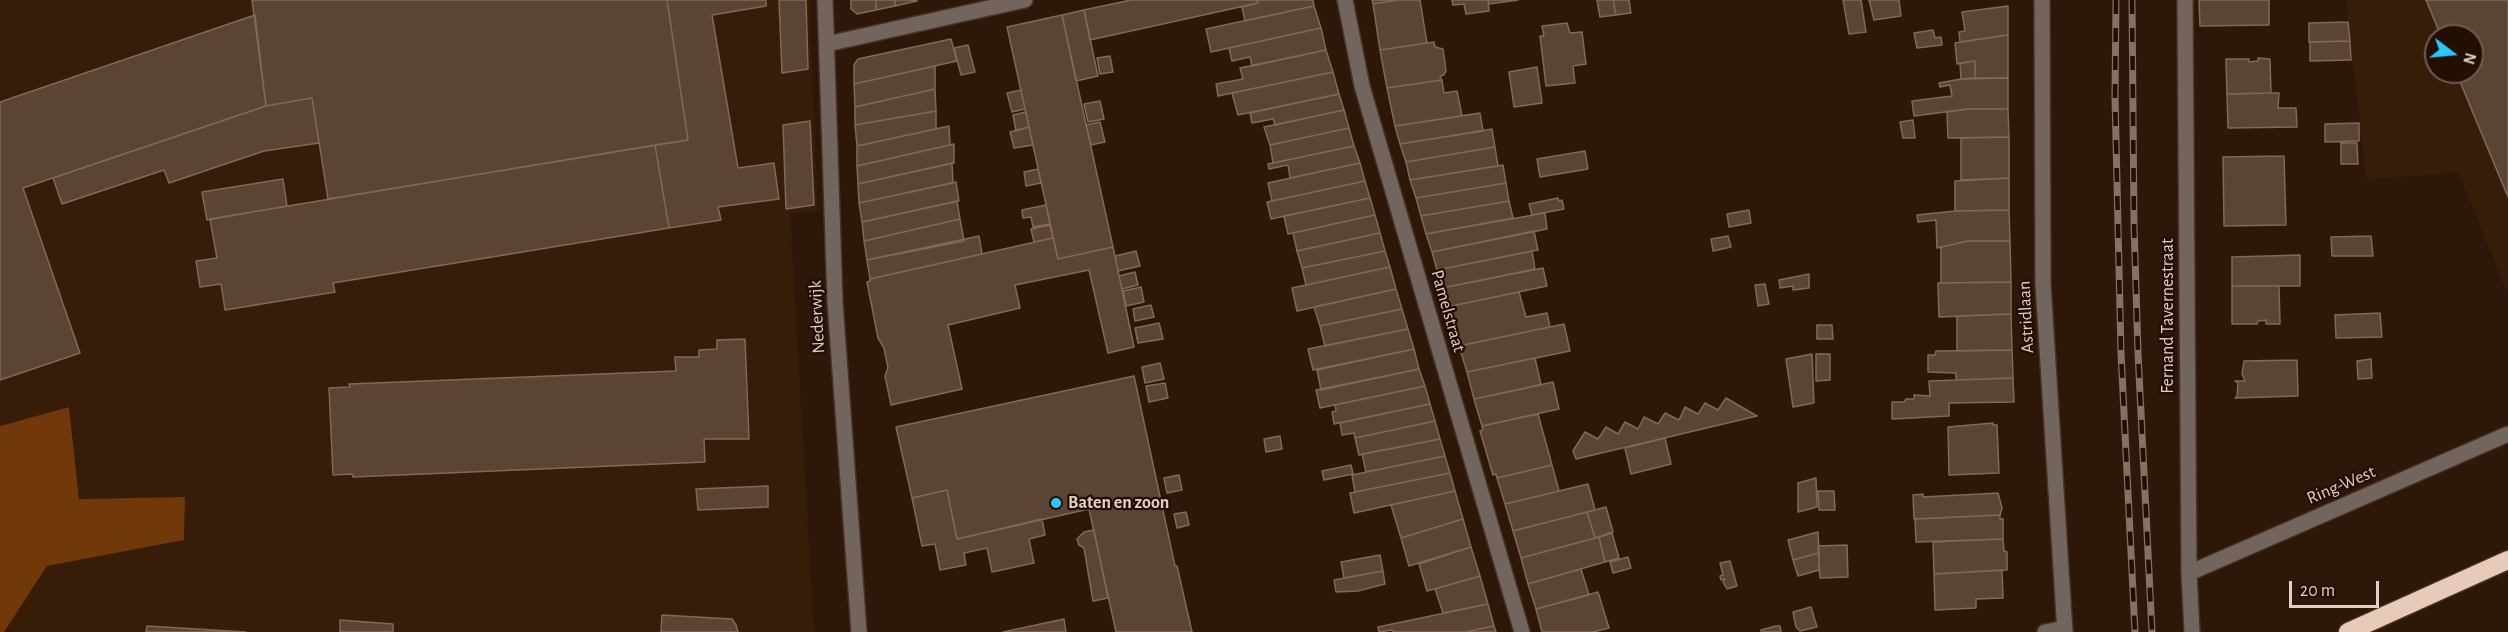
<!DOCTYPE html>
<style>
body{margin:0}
#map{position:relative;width:2508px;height:632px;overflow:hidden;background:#2d1709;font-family:"Alegreya Sans",sans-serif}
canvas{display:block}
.north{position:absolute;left:2424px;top:24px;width:60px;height:60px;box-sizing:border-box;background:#220e02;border:2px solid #6e5c51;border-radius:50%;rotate:106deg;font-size:16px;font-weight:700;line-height:24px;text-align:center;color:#dfd0c7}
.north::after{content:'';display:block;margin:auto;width:21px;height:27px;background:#29c8ff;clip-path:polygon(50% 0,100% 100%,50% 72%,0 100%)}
.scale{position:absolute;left:2289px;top:581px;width:90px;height:27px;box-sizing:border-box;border:3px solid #dfd0c7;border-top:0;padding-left:8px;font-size:18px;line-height:21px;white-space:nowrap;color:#dfd0c7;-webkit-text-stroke:4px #220e02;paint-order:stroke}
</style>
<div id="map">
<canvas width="2508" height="632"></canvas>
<div class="north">N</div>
<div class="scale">20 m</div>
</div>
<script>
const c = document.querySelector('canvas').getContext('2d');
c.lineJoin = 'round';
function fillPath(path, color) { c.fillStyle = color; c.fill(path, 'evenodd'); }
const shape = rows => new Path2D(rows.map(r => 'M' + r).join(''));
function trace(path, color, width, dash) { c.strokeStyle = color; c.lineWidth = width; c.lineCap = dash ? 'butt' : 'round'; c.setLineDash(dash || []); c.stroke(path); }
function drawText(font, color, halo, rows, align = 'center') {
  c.font = font + ' "Alegreya Sans",sans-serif'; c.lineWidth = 4.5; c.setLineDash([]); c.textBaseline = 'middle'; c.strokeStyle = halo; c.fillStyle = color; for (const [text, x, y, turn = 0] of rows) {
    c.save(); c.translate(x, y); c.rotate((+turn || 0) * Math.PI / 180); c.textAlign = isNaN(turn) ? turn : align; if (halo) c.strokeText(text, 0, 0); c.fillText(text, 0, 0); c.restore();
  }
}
fillPath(shape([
 [0,0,809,0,818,212,790,213,814,632,4,632,47,566,184,540,185,498,79,499,69,407,0,426],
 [2346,0,2508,0,2508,295,2458,172,2366,180],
 [2436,36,2472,36,2472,72,2436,72]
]), '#371c08');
fillPath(shape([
 [69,407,79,499,185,497,184,540,47,566,4,632,0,632,0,426]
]), '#713809');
const building = shape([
 [252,0,667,0,688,140,328,199,312,98,266,106,252,0],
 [667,0,766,0,766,6,712,15,738,168,774,163,779,199,718,207,721,220,669,228,655,145,688,140,667,0],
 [779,0,806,0,808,69,782,73,779,0],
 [851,0,876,0,876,10,857,14,851,9,851,0],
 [876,0,895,0,895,6,876,10,876,0],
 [895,0,917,0,917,1,895,6,895,0],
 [1131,0,1257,0,1258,3,1090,40,1084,10,1131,0],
 [1257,0,1313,0,1314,6,1245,21,1242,7,1258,3,1257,0],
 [1372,0,1398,0,1373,4,1372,0],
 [1398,0,1420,0,1427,43,1380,50,1373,4,1398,0],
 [1452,0,1488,0,1489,11,1466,14,1464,4,1453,5,1452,0],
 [1488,0,1518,0,1489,4,1488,0],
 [1597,0,1613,0,1616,15,1600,17,1597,0],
 [1613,0,1629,0,1631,13,1616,15,1613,0],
 [1843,0,1861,0,1866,32,1849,34,1843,0],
 [1869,0,1899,0,1901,16,1874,20,1869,0],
 [2199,0,2269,0,2269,25,2200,26,2199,0],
 [2426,0,2508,0,2508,197,2456,72,2472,72,2472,36,2441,36,2426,0],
 [1314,6,1321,28,1211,52,1206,29,1314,6],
 [2008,6,2008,35,1960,42,1959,32,1965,31,1962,12,2008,6],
 [1084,10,1098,76,1076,81,1062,15,1084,10],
 [255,15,266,106,23,188,80,353,0,380,0,102,255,15],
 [1062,15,1113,247,1058,259,1007,27,1062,15],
 [2348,22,2350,41,2309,42,2309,23,2348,22],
 [1567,23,1570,33,1582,32,1586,64,1573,66,1575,83,1546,86,1540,36,1544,36,1542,26,1567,23],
 [1321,28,1326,50,1252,66,1250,57,1232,61,1229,48,1321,28],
 [1933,30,1935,38,1941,37,1942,45,1917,48,1914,33,1933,30],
 [2008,35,2008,78,1975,78,1975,61,1957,64,1955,43,2008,35],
 [951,39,957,61,854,84,854,65,858,59,951,39],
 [2350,41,2351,60,2310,61,2310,42,2350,41],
 [1434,42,1435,47,1443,49,1446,71,1444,75,1440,76,1442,80,1387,88,1380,50,1434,42],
 [968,45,975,72,961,75,954,48,968,45],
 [1326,50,1333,72,1218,96,1216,84,1243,79,1240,68,1326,50],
 [1110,56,1113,72,1100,74,1097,58,1110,56],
 [2258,58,2270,59,2271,93,2227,94,2226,59,2249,59,2249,62,2258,61,2258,58],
 [1975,61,1975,78,1961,79,1960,63,1975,61],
 [935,66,935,89,855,107,854,84,935,66],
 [1537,67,1542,103,1514,107,1509,72,1537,67],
 [1333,72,1339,94,1238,115,1232,93,1333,72],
 [2008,78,2008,109,1968,109,1914,116,1912,101,1952,96,1950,85,1940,87,1939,83,1961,79,2008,78],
 [1442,80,1444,93,1457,91,1462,116,1395,126,1387,88,1442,80],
 [935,89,936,111,855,125,855,107,935,89],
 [1021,90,1025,109,1012,112,1007,93,1021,90],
 [2271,93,2279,93,2278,108,2296,108,2297,127,2228,128,2227,94,2271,93],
 [1339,94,1344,110,1275,125,1273,119,1252,123,1250,113,1339,94],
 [312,98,319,143,264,151,169,183,164,170,62,204,53,178,266,106,312,98],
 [1100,101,1104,119,1088,122,1084,104,1100,101],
 [1968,109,2008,109,2009,137,1948,138,1947,112,1968,109],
 [1344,110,1349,128,1270,145,1264,127,1344,110],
 [936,111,936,129,857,146,855,125,936,111],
 [1026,112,1029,127,1016,131,1013,115,1026,112],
 [1480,113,1483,131,1400,144,1395,126,1480,113],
 [1913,120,1915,138,1903,138,1900,122,1913,120],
 [810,121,814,205,786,209,783,125,810,121],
 [1100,122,1105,142,1091,145,1086,125,1100,122],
 [2359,123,2359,141,2325,142,2325,124,2359,123],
 [949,126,950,145,857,166,857,146,949,126],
 [1029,127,1033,145,1014,148,1010,132,1029,127],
 [1349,128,1354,146,1273,163,1270,145,1349,128],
 [1492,129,1495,147,1406,162,1400,144,1492,129],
 [2009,137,2009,178,1961,180,1961,138,2009,137],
 [2341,143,2357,143,2358,164,2341,164,2341,143],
 [954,144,954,163,858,184,857,166,954,144],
 [655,145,669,228,333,283,335,292,225,310,221,284,200,287,196,261,217,258,210,219,655,145],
 [1354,146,1360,163,1290,178,1288,165,1269,169,1268,164,1354,146],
 [1495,147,1498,166,1410,180,1406,162,1495,147],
 [1585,151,1588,169,1540,177,1537,159,1585,151],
 [2284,156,2286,225,2224,226,2223,157,2284,156],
 [952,163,953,183,859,203,858,184,952,163],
 [1360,163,1365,181,1272,201,1268,183,1360,163],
 [1503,165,1506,183,1416,198,1410,180,1503,165],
 [1038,169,1041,183,1026,186,1024,172,1038,169],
 [2009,178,2009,210,1955,211,1955,181,2009,178],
 [283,179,287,206,207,220,202,192,283,179],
 [1365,181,1370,198,1271,219,1267,202,1365,181],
 [956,182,959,201,862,222,859,203,956,182],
 [1506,183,1509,201,1421,216,1416,198,1506,183],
 [1370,198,1375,215,1288,234,1284,216,1370,198],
 [1558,198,1559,201,1562,200,1564,209,1532,215,1529,204,1558,198],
 [957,201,960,219,864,241,862,222,957,201],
 [1509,201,1513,218,1426,234,1421,216,1509,201],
 [1046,205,1050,224,1033,227,1031,217,1023,218,1022,210,1046,205],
 [1749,210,1751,223,1729,227,1727,214,1749,210],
 [2009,210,2010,241,1968,241,1937,248,1936,220,1918,222,1917,215,1955,211,2009,210],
 [1545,213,1547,229,1432,252,1426,234,1545,213],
 [1375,215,1380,233,1297,251,1293,233,1375,215],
 [960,219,964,241,867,260,864,241,960,219],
 [1050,225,1053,238,1034,242,1031,229,1050,225],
 [1534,231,1538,250,1437,270,1432,252,1534,231],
 [1380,233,1385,251,1302,268,1297,251,1380,233],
 [979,236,982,254,870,279,867,260,979,236],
 [1728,236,1731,247,1713,251,1711,239,1728,236],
 [2371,236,2373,256,2332,256,2331,237,2371,236],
 [1053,238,1058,259,1113,247,1134,347,1108,353,1089,270,1015,285,1020,308,948,325,962,389,891,405,885,376,888,368,884,348,878,338,867,282,870,281,870,279,1053,238],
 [1968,241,2010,241,2011,282,1941,283,1941,247,1968,241],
 [1136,251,1140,266,1118,271,1115,256,1136,251],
 [1385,251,1390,267,1306,285,1302,268,1385,251],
 [1532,251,1535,269,1442,288,1437,270,1532,251],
 [2300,255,2300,286,2232,286,2232,257,2300,255],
 [1390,267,1396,289,1297,311,1292,288,1390,267],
 [1543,268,1547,286,1447,307,1442,288,1543,268],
 [1135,272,1138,285,1122,289,1119,276,1135,272],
 [1809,274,1809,288,1793,290,1793,286,1780,288,1779,280,1809,274],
 [2011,282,2011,314,1939,317,1938,283,2011,282],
 [1765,284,1769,304,1758,306,1755,285,1765,284],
 [2232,286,2279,286,2280,324,2266,324,2266,320,2258,321,2257,324,2232,324,2232,286],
 [1141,287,1144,302,1126,306,1123,291,1141,287],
 [1396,289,1402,309,1320,326,1314,307,1396,289],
 [1519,292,1526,317,1547,313,1550,327,1459,346,1447,307,1519,292],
 [1151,305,1154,317,1135,321,1133,309,1151,305],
 [1402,309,1408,329,1325,346,1320,326,1402,309],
 [2380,313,2382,337,2336,338,2335,315,2380,313],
 [2011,314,2012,350,1957,351,1957,316,2011,314],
 [1159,323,1163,339,1138,343,1135,328,1159,323],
 [1564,324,1570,351,1467,372,1459,346,1564,324],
 [1817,325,1832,325,1833,339,1817,339,1817,325],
 [1408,329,1414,349,1313,370,1308,349,1408,329],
 [745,339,749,439,704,439,705,462,353,477,352,474,333,475,329,388,350,387,349,384,676,371,675,357,699,357,699,350,717,349,717,340,745,339],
 [1414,349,1419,369,1321,390,1317,370,1414,349],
 [2012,350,2013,378,1956,380,1956,373,1928,372,1928,355,1935,355,1936,351,2012,350],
 [1812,354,1814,403,1793,407,1786,359,1812,354],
 [1816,354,1830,354,1830,380,1816,381,1816,354],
 [1535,358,1541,385,1474,399,1467,372,1535,358],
 [2371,359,2372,378,2358,379,2357,361,2371,359],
 [2297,360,2298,396,2235,398,2237,396,2238,383,2235,381,2245,381,2242,374,2244,361,2297,360],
 [1160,363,1164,379,1145,383,1142,367,1160,363],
 [1419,369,1425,386,1320,408,1316,390,1419,369],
 [1134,376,1175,566,1177,566,1192,632,1116,632,1089,509,957,539,947,490,912,498,896,427,1134,376],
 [2013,378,2014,402,1949,403,1949,416,1892,419,1892,402,1904,402,1906,399,1914,399,1914,395,1930,396,1929,381,2013,378],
 [1553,382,1559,409,1482,426,1474,399,1553,382],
 [1165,383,1168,398,1149,402,1146,386,1165,383],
 [1425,386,1430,404,1334,424,1332,412,1336,411,1335,405,1425,386],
 [1726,398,1757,416,1576,459,1573,451,1585,432,1598,439,1606,427,1618,434,1625,422,1638,429,1644,417,1658,424,1665,413,1679,420,1685,407,1698,414,1705,403,1718,410,1726,398],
 [1430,404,1435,421,1355,438,1354,433,1342,435,1340,423,1430,404],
 [1538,414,1552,465,1497,478,1496,474,1493,475,1480,431,1483,430,1482,426,1538,414],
 [1435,421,1440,439,1359,455,1355,438,1435,421],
 [1993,423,1993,425,1997,425,1999,473,1949,475,1948,427,1993,423],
 [1280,436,1282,449,1266,452,1264,439,1280,436],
 [1665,438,1671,464,1631,474,1625,448,1665,438],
 [1440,439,1445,456,1366,472,1362,454,1440,439],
 [1445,456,1450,473,1355,492,1352,475,1445,456],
 [1351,465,1353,474,1324,480,1322,471,1351,465],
 [1552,465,1559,491,1505,504,1497,478,1552,465],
 [1450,473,1455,491,1354,513,1350,493,1450,473],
 [1179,475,1182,490,1167,493,1164,478,1179,475],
 [1816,478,1817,507,1798,512,1798,483,1816,478],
 [1588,484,1595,510,1513,531,1505,504,1588,484],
 [768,486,768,507,698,510,696,489,768,486],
 [947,490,957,539,1042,519,1045,535,1029,539,1034,563,992,572,987,548,964,553,966,565,940,570,935,544,922,546,912,498,947,490],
 [1455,491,1463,519,1401,538,1391,505,1455,491],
 [1818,491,1834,491,1835,510,1819,510,1818,491],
 [1998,493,2002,508,2000,515,1914,519,1913,495,1923,494,1923,497,1998,493],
 [1606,507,1613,532,1595,538,1587,512,1606,507],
 [1186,512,1189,525,1177,528,1174,514,1186,512],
 [1587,512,1595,538,1521,558,1513,531,1587,512],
 [2000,515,2000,519,2003,519,2003,539,1916,542,1915,519,2000,515],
 [1463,519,1471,547,1409,566,1401,538,1463,519],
 [1094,530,1108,598,1093,601,1084,548,1079,545,1077,539,1084,532,1094,530],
 [1818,532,1819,553,1793,560,1788,540,1818,532],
 [1612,533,1619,558,1605,562,1599,537,1612,533],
 [1599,537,1605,562,1528,584,1521,558,1599,537],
 [2003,539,2004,551,2007,552,2007,570,1934,574,1933,542,2003,539],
 [1847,545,1848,577,1820,578,1818,546,1847,545],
 [1471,547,1480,576,1427,591,1419,564,1471,547],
 [1819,553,1819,570,1798,576,1793,560,1819,553],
 [1380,555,1383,571,1344,578,1341,562,1380,555],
 [1628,557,1631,568,1613,573,1610,562,1628,557],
 [1730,561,1737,586,1727,589,1723,582,1725,579,1721,580,1720,576,1723,575,1720,563,1730,561],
 [1581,569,1589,595,1536,609,1528,584,1581,569],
 [2002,570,2003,598,1976,599,1976,608,1935,610,1934,574,2002,570],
 [1383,571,1385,584,1358,591,1336,592,1334,580,1383,571],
 [1480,576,1488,604,1443,613,1435,589,1480,576],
 [1598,592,1609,628,1593,632,1542,632,1536,609,1598,592],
 [1488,604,1494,626,1465,632,1393,632,1392,630,1379,632,1378,627,1488,604],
 [1811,607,1817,627,1800,631,1796,627,1793,612,1811,607],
 [662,615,732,619,736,625,738,632,661,632,662,615],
 [1064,619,1066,632,1003,632,1064,619],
 [340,620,393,624,393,632,340,632,340,620],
 [147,626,246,632,146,632,147,626],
 [1494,626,1496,632,1465,632,1494,626],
 [1776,626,1780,626,1781,632,1761,632,1761,630,1776,626]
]);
fillPath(building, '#5c4434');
trace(building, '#836858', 1.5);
const minor = shape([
 [825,0,835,302,859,632],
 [1345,0,1362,86,1522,632],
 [2042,0,2043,284,2065,632],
 [2185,0,2189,573,2192,632],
 [827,44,1025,0],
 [2189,573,2508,434],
 [2045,632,2065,628]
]);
const highway = shape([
 [2348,632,2508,560]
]);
trace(minor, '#463124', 18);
trace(highway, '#463124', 21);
trace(minor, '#71655d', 15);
trace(highway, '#e8cab8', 18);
const rail = shape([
 [2116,0,2115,97,2121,353,2135,632],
 [2132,0,2134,224,2138,353,2152,632]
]);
trace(rail, '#837165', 7);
trace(rail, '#220e02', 4.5, [14]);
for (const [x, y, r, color] of [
 [1056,503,6,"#29c8ff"]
]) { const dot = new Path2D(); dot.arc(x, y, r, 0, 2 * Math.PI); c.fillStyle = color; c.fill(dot); trace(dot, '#220e02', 2); }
drawText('18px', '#dfd0c7', '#220e02', [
 ["Pamelstraat",1448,311,74],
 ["Fernand Tavernestraat",2168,316,-90],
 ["Nederwijk",817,317,-93],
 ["Astridlaan",2026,317,-93],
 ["Ring-West",2341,485,-23]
]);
drawText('bold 18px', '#dfd0c7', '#220e02', [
 ["Baten en zoon",1068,503]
], 'left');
</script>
